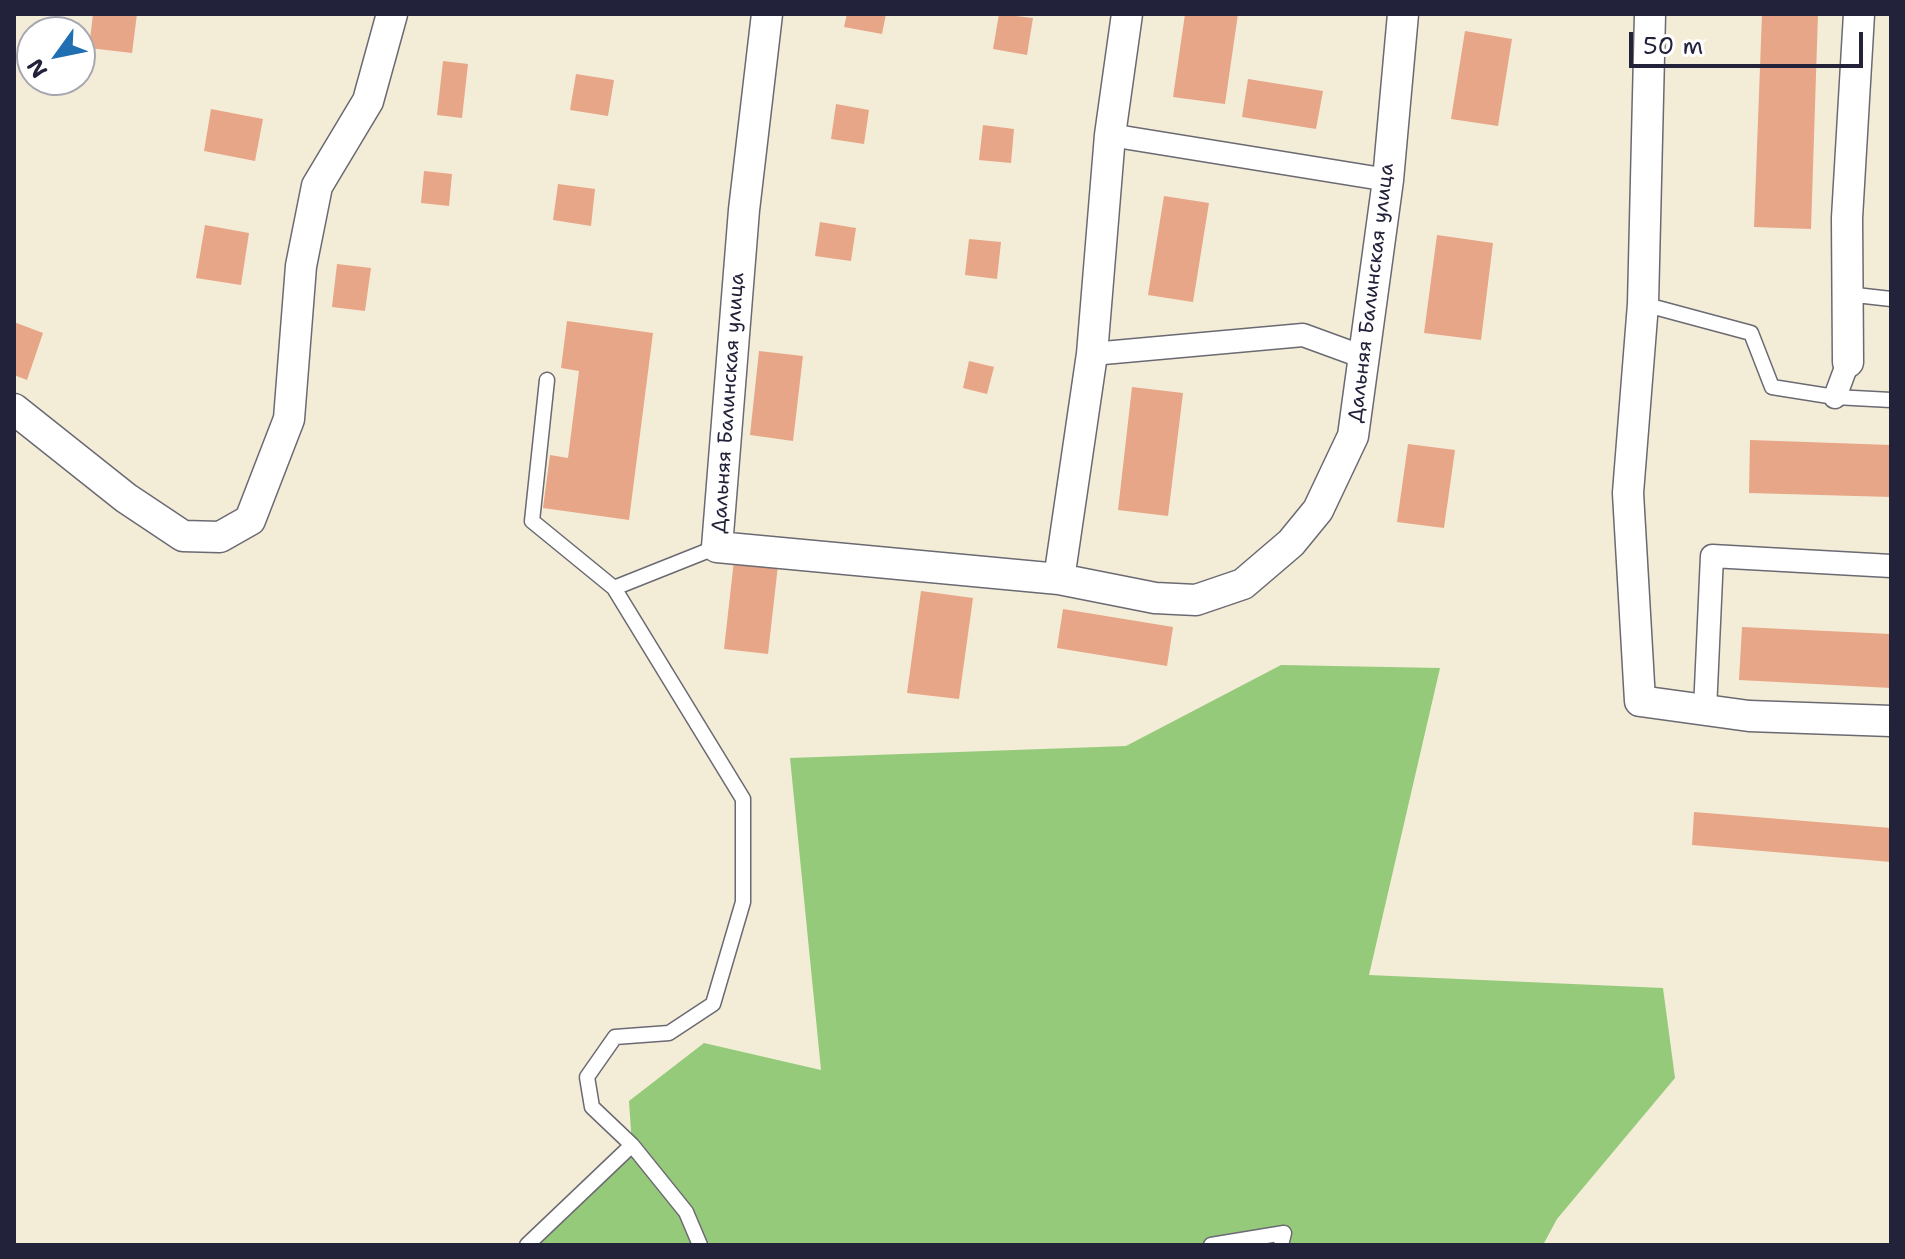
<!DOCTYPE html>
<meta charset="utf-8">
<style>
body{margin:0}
#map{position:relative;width:1905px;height:1259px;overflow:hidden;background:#f3edd8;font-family:"Shantell Sans",sans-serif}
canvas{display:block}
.frame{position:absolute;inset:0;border:16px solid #22223b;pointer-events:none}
.north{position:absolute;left:16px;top:16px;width:80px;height:80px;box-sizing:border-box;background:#fff;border:2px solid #a7a7b1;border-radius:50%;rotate:237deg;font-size:22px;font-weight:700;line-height:32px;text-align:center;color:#22223b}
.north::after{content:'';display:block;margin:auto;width:28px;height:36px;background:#1f6fb2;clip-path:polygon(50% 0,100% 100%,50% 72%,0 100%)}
.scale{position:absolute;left:1629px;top:32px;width:234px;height:36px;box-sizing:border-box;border:4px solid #22223b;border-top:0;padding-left:10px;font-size:24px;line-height:28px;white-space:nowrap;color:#22223b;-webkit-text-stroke:6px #fff;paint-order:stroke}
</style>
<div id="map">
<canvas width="1905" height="1259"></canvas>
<div class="frame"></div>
<div class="north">N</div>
<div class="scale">50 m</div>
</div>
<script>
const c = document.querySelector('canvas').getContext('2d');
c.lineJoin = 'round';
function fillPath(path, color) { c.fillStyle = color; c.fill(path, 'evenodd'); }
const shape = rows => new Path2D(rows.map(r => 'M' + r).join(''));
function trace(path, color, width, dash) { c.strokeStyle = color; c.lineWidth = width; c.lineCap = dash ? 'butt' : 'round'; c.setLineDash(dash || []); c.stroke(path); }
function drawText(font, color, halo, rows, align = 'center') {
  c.font = font + ' "Shantell Sans",sans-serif'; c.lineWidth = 7; c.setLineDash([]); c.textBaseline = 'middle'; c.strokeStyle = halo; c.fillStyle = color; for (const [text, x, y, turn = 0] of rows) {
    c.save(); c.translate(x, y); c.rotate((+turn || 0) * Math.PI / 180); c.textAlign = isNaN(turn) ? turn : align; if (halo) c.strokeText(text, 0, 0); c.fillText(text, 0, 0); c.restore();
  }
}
fillPath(shape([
 [1281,665,1440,668,1369,975,1663,988,1675,1078,1557,1219,1543,1245,527,1245,632,1145,629,1101,704,1043,821,1070,790,758,1126,746]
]), '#96ca7b');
fillPath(shape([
 [93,14,137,14,132,53,89,48],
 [847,14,886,14,882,34,844,27],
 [999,14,1033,18,1027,55,993,49],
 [1185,14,1238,14,1225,104,1173,97],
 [1762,14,1818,14,1811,229,1754,227],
 [1465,31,1512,39,1498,126,1451,119],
 [443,61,468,64,462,118,437,115],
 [576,74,614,80,608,116,570,110],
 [1248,79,1323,91,1316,129,1242,117],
 [836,104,869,110,864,144,831,139],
 [211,109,263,119,255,161,204,151],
 [983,125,1014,129,1011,163,979,160],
 [424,171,452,174,449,206,421,203],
 [558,184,595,189,591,226,553,220],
 [1164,196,1209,203,1193,302,1148,295],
 [820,222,856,228,851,261,815,256],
 [205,225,249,233,241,285,196,278],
 [1437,235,1493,243,1481,340,1424,333],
 [969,239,1001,242,997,279,965,275],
 [337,264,371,268,365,311,332,307],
 [567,321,653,333,629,520,543,508,550,455,568,458,579,371,561,368],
 [14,322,43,333,27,380,14,375],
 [759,351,803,356,793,441,750,435],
 [969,361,994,367,987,394,963,388],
 [1132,387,1183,393,1168,516,1118,510],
 [1750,440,1891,445,1891,497,1749,493],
 [1408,444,1455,450,1444,528,1397,522],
 [734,560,778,565,768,654,724,649],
 [921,591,973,598,959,699,907,693],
 [1063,609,1173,627,1167,666,1057,648],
 [1742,627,1891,634,1891,688,1739,680],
 [1694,812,1891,828,1891,862,1692,845]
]), '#e7a687');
const service = shape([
 [1847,294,1891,299],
 [1643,304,1751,333,1772,387,1835,397,1891,400],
 [547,380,532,521,614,588],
 [632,1145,686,1212,700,1245],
 [527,1245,632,1145,592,1107,587,1077,615,1037,669,1033,713,1004,743,902,743,799,614,588,717,547],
 [1211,1245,1284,1233,1281,1245]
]);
const pedestrian = shape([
 [1110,135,1388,180],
 [1092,354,1303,335,1366,358],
 [1835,397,1848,362],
 [1705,710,1712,556,1891,566]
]);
const minor = shape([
 [767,14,744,210,717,547,1059,579,1155,598,1196,600,1243,584,1291,543,1318,510,1353,436,1388,180,1403,14],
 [1650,14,1643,304,1628,493,1640,701,1749,716,1891,721],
 [1848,362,1847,218,1859,14],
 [14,409,126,498,183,536,220,537,250,520,289,419,301,266,317,186,368,101,392,14],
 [1059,579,1092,354,1110,135,1127,14]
]);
trace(service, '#6b6972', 17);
trace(pedestrian, '#6b6972', 25);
trace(minor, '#6b6972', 33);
trace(service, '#fff', 14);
trace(pedestrian, '#fff', 22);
trace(minor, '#fff', 30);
drawText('20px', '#22223b', '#fff', [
 ["Дальняя Балинская улица",1372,293,-83],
 ["Дальняя Балинская улица",729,403,-86]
]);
</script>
